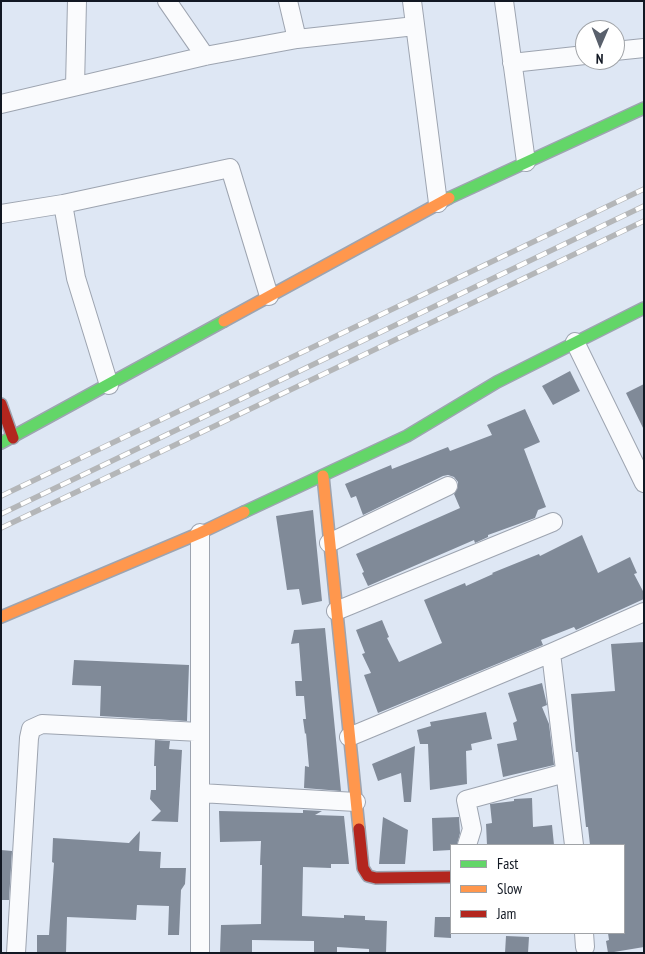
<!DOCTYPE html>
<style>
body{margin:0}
#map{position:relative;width:645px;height:954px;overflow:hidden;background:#dee7f4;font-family:"PT Sans Narrow",sans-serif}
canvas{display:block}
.frame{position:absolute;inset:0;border:2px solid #121823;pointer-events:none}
.legend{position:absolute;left:450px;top:844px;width:175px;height:90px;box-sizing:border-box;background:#fff;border:1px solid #a0a3a7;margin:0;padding:6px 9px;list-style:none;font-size:15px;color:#121823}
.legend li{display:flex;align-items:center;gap:10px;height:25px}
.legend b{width:25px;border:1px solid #a0a3a7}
.north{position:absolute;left:575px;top:20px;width:50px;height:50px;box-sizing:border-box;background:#fff;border:1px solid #a0a3a7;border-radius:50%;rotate:181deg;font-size:14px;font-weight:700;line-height:20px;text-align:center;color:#121823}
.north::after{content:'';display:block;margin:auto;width:18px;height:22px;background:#59606c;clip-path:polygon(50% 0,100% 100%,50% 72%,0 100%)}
</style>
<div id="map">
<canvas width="645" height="954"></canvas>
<div class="frame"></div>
<ul class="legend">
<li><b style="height:6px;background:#63d668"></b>Fast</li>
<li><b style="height:6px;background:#ff974d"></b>Slow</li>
<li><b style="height:6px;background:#b3261e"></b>Jam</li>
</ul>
<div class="north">N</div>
</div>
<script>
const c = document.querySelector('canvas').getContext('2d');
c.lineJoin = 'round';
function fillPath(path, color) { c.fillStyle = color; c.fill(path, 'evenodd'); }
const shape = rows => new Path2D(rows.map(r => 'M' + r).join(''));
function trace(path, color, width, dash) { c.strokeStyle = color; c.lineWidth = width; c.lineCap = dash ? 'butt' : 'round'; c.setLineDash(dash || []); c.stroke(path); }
fillPath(shape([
 [570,371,580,391,553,405,542,386],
 [644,384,644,430,626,393],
 [525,409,540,442,524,449,546,507,538,510,535,518,488,535,488,537,475,543,474,540,368,586,362,573,364,572,356,554,460,508,454,494,458,487,458,482,454,477,448,475,443,476,363,515,356,496,351,498,345,484,391,465,392,469,448,447,450,451,492,435,487,425],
 [313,510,322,601,302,605,299,589,287,590,276,516],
 [582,535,598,573,630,557,637,573,634,574,644,593,644,599,576,630,574,627,541,640,543,645,378,713,364,675,371,673,362,654,365,653,356,630,382,620,389,637,387,638,399,662,442,643,424,600,465,583,466,586,493,574,492,573,539,554,540,556],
 [325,628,341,791,304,788,305,766,309,767,306,733,305,734,303,719,306,719,304,696,296,696,295,681,302,681,299,643,291,644,294,630],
 [644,642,644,947,608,953,606,941,609,940,608,933,624,933,624,845,590,845,588,827,586,827,578,752,576,752,571,694,615,691,611,644],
 [74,660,189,665,187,721,100,716,101,686,72,685],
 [542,683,547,705,542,707,549,724,554,765,503,777,497,744,517,740,513,723,517,721,508,693],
 [486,712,492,739,471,744,472,750,466,751,467,784,430,790,428,744,420,744,417,730,431,726,430,722],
 [155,740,170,741,169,749,182,750,178,822,151,821,161,811,150,799,151,790,156,790,156,766,154,766],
 [415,746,411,802,404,802,401,773,378,781,372,764],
 [532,798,533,827,552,825,554,845,487,845,486,824,492,823,490,804,514,801,514,799],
 [303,810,322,811,315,815,344,816,349,864,331,864,331,868,303,867,302,916,344,918,344,915,365,916,365,920,387,921,386,953,369,952,369,949,337,947,337,953,314,953,314,941,252,940,252,952,220,953,221,925,261,924,262,865,260,865,261,841,220,842,219,811,303,813],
 [383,817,408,830,405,864,379,864],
 [459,817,460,833,457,845,451,845,451,850,433,851,432,818],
 [140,831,139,851,161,852,160,868,186,868,185,884,181,890,179,935,168,935,169,906,137,905,136,920,67,917,66,953,37,953,37,935,49,935,54,863,52,862,53,838,129,843],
 [1,850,12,851,9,900,1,900],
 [435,917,451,917,451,938,434,937],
 [506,936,529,937,528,953,505,953]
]), '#808a98');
const street = shape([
 [167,1,205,56],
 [288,1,297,39],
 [412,1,438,203],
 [504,1,526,162],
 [615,51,644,48],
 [512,63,585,55],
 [75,86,77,1],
 [1,104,205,56,297,39,415,26],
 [63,204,76,278,109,385],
 [1,214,63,204,230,168,269,296],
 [575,342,644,483],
 [200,533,200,953],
 [329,543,448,486],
 [336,611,553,522],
 [551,653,574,845],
 [349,737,551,653,644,612],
 [200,793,356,802],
 [467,845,472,829,466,800,565,773],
 [584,933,585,947],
 [16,953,29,738,31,729,42,724,200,732]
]);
const fast = shape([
 [449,198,644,108],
 [1,443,224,321],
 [244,512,407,436,497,382,644,308]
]);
const slow = shape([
 [224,321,449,198],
 [323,476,359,829],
 [1,617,200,533,244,512]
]);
const jam = shape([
 [1,404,13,438],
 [359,829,363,868,368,876,376,878,451,877]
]);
trace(street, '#9da4b0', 20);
trace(fast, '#9da4b0', 14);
trace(slow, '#9da4b0', 14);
trace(jam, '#9da4b0', 14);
trace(street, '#fafbfd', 18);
trace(fast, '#63d668', 11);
trace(slow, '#ff974d', 11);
trace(jam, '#b3261e', 11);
const rail = shape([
 [1,496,644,189],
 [1,514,644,206],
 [1,528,644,221]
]);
trace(rail, '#b4b6b8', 5.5);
trace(rail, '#fff', 4, [11]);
</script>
